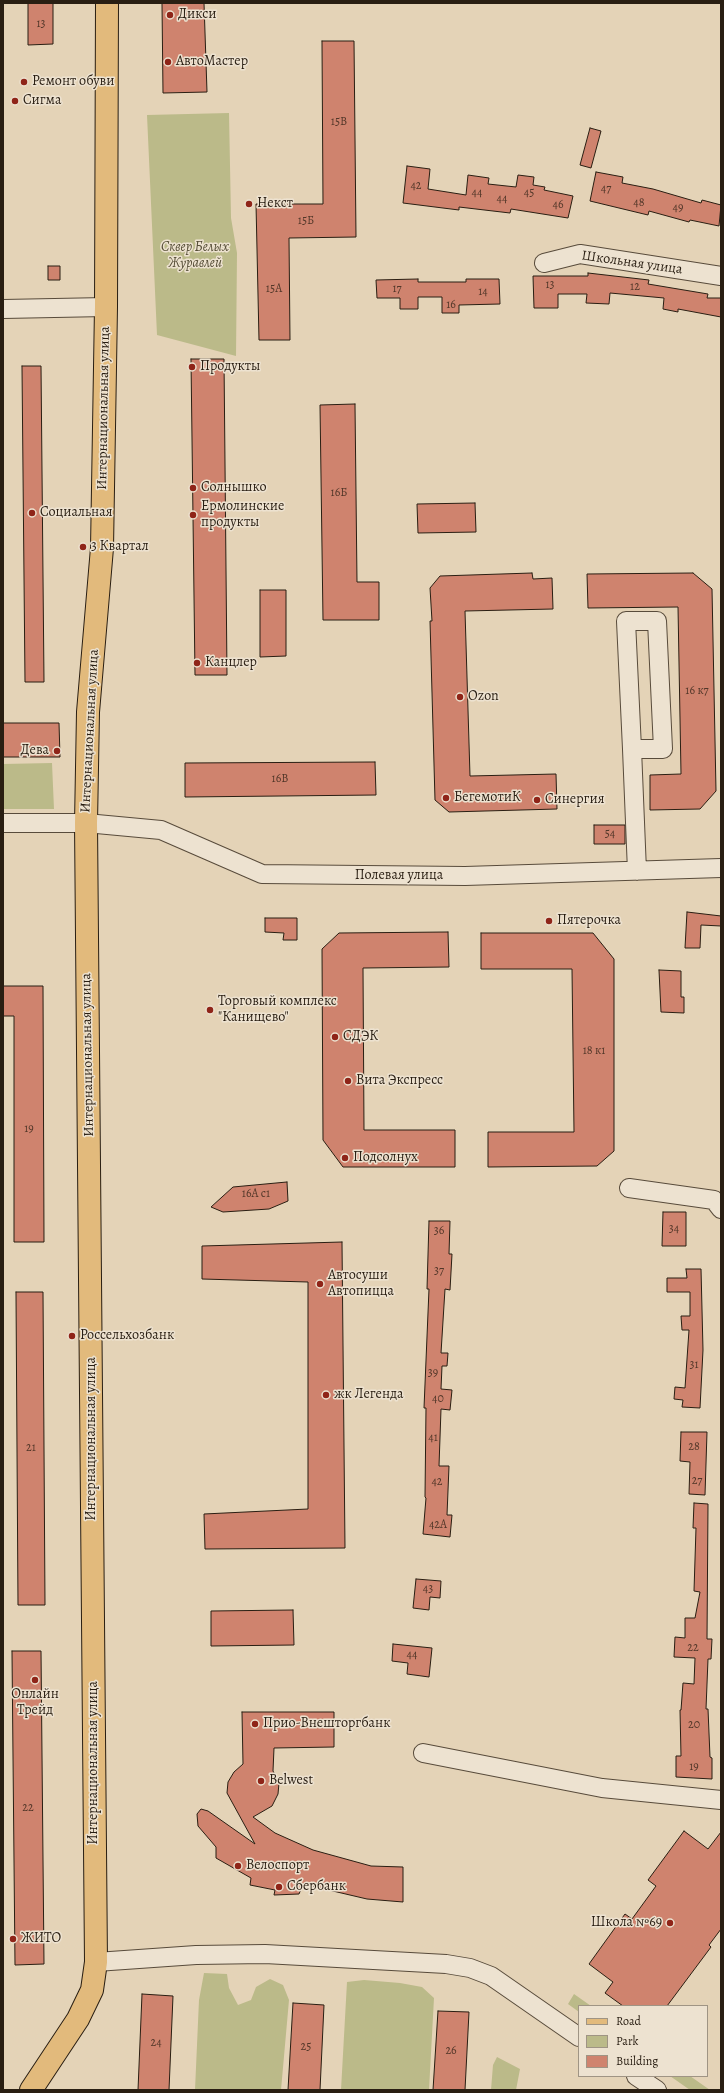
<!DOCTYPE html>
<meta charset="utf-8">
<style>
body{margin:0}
#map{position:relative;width:724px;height:2093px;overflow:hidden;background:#e4d3b7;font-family:Alegreya,serif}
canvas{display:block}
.frame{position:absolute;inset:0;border:4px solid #291e12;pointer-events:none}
.legend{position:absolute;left:578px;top:2005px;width:130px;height:72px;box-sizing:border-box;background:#ede2d0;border:1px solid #9f9484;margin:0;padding:5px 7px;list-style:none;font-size:12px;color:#291e12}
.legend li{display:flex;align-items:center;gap:8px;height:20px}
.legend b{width:20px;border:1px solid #9f9484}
</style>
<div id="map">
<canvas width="724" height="2093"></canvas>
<div class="frame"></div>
<ul class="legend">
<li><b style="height:5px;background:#e2ba7c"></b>Road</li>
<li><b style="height:11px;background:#bbba89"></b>Park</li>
<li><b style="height:11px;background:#cf836e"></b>Building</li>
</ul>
</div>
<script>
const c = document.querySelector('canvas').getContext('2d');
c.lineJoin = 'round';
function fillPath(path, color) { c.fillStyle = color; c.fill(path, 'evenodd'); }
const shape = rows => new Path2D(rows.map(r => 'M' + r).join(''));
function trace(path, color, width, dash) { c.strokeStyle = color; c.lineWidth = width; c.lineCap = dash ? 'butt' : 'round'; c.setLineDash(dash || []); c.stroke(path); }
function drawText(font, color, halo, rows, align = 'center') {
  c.font = font + ' Alegreya,serif'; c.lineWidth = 3; c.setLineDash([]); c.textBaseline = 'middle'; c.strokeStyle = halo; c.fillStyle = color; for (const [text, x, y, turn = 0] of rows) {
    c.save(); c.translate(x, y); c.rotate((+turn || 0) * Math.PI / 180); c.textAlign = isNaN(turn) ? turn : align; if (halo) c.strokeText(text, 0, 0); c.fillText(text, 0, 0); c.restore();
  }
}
fillPath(shape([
 [229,113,231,218,237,253,236,356,157,335,147,115],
 [52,763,54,809,3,809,3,764],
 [204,1973,227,1974,229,1988,238,2005,251,2000,256,1987,270,1979,283,1985,289,2000,281,2090,195,2090,199,2000],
 [364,1980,400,1983,422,1987,434,1998,429,2090,341,2090,347,1982],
 [574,1994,591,2006,579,2006,579,2012,568,2004],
 [497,2057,520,2069,516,2090,491,2090,493,2065],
 [670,2076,690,2076,710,2090,690,2090]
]), '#bbba89');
const building = shape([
 [28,3,53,3,53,44,28,45,28,3],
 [162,3,204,3,207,92,163,93,162,3],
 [322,41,354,41,356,237,289,238,290,340,259,340,256,204,323,204,322,41],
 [590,128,601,131,591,168,580,165,590,128],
 [407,166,430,169,428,189,466,195,468,175,489,178,488,184,516,187,518,175,534,177,533,185,545,187,544,190,573,196,568,218,511,209,510,213,459,207,459,210,403,203,407,166],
 [596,172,623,177,622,183,653,189,701,203,702,200,721,205,719,226,690,220,689,222,649,211,648,215,590,201,596,172],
 [48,266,60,266,60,280,48,280,48,266],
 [588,273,649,280,648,284,708,294,707,298,721,298,721,317,678,309,678,312,663,309,664,298,610,293,609,304,586,303,587,294,558,294,558,308,534,308,533,276,588,276,588,273],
 [418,279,418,282,466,282,466,279,499,279,500,304,459,305,459,313,442,313,442,297,418,297,418,309,400,309,400,298,377,298,376,280,418,279],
 [191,359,224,359,227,675,195,675,191,359],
 [22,366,41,366,44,682,25,682,22,366],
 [355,404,357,582,379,582,379,620,323,620,320,405,355,404],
 [475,503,476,532,418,533,417,504,475,503],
 [532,573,533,579,552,578,553,609,465,611,470,776,556,774,557,809,449,812,435,800,430,621,432,621,430,588,440,576,532,573],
 [693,573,712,589,716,791,700,809,650,810,650,775,681,774,678,607,588,608,587,574,693,573],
 [260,590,286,590,286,656,260,657,260,590],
 [3,723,59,723,60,757,3,757,3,723],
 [375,762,376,795,185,797,185,763,375,762],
 [594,825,625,825,625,844,594,844,594,825],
 [687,912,721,916,721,926,701,925,700,948,685,948,687,912],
 [265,918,297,918,297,940,283,940,284,933,265,932,265,918],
 [448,932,449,967,363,968,364,1130,455,1130,455,1167,343,1167,323,1140,322,949,339,933,448,932],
 [481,933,593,933,614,959,614,1151,597,1166,488,1167,488,1132,574,1132,572,969,481,969,481,933],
 [659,970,681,971,681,997,684,997,684,1013,661,1012,659,970],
 [3,986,43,986,44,1242,14,1242,14,1016,3,1016,3,986],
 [287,1182,288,1201,269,1209,223,1212,211,1207,233,1187,287,1182],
 [663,1212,686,1212,686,1246,662,1246,663,1212],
 [429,1221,450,1221,449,1254,452,1254,450,1290,445,1289,441,1353,448,1353,447,1366,442,1366,441,1389,452,1390,450,1410,441,1409,439,1466,449,1466,447,1515,452,1515,450,1537,423,1534,426,1498,425,1497,426,1408,424,1408,429,1289,427,1289,429,1221],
 [342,1242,345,1548,205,1549,204,1514,308,1509,308,1282,202,1279,202,1246,342,1242],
 [686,1269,701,1269,703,1350,700,1408,682,1407,683,1400,674,1399,675,1387,685,1388,689,1330,682,1330,681,1316,690,1316,690,1292,667,1292,667,1278,687,1278,686,1269],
 [16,1292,43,1292,45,1605,18,1605,16,1292],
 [681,1432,707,1432,705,1495,689,1494,690,1462,680,1461,681,1432],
 [694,1503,708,1504,707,1639,712,1639,711,1659,708,1659,706,1709,708,1709,710,1757,712,1758,712,1779,676,1777,676,1756,681,1756,680,1710,681,1710,683,1683,694,1684,695,1658,674,1657,675,1637,685,1638,685,1618,695,1618,700,1592,694,1591,696,1528,693,1528,694,1503],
 [416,1579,441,1581,440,1598,430,1597,429,1610,413,1608,416,1579],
 [293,1610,294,1645,211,1646,211,1611,293,1610],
 [393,1644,432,1648,429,1677,407,1674,408,1663,392,1661,393,1644],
 [12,1651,41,1651,44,1964,15,1965,12,1651],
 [242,1712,334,1712,334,1747,274,1748,273,1771,279,1783,278,1794,272,1806,253,1817,275,1833,313,1850,371,1866,403,1867,403,1902,367,1899,303,1884,299,1894,274,1895,275,1890,250,1885,251,1878,216,1858,216,1847,198,1826,197,1814,201,1809,208,1811,255,1844,227,1793,228,1782,234,1772,243,1764,242,1712],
 [684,1831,708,1849,721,1832,721,1929,709,1945,711,1947,667,2006,623,2006,605,1993,613,1982,589,1964,625,1914,632,1919,656,1886,648,1880,684,1831],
 [142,1994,173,1996,169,2090,138,2090,142,1994],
 [293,2003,324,2005,320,2090,288,2090,293,2003],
 [438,2011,469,2012,465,2090,433,2090,438,2011]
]);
fillPath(building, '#cf836e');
trace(building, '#291e12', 1);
const minor = shape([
 [544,263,580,254,721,276],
 [3,309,106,307],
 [632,749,663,749,657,621,626,621,632,749,637,871],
 [3,823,86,823,161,830,262,874,465,876,721,868],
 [629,1188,714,1200,721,1209],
 [423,1753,602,1788,721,1800],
 [96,1962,196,1955,265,1954,446,1964,470,1968,491,1976,579,2037],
 [636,2076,657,2090]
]);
const major = shape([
 [31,2090,78,2019,92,1990,96,1962,86,823,88,712,102,548,106,307,107,3]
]);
trace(minor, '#584b3b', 20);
trace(major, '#291e12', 24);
trace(minor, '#ede2d0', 18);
trace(major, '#e2ba7c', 22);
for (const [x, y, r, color] of [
 [170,15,4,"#8f2418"],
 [168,62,4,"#8f2418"],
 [24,82,4,"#8f2418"],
 [15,101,4,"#8f2418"],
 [249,204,4,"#8f2418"],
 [192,367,4,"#8f2418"],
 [193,488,4,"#8f2418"],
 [32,513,4,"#8f2418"],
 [193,515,4,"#8f2418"],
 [83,547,4,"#8f2418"],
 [197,663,4,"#8f2418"],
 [460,697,4,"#8f2418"],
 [57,751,4,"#8f2418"],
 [446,798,4,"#8f2418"],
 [537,800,4,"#8f2418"],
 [549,921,4,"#8f2418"],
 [210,1010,4,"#8f2418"],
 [335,1037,4,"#8f2418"],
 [348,1081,4,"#8f2418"],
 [345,1158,4,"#8f2418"],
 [320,1284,4,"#8f2418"],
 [72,1336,4,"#8f2418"],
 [326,1395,4,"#8f2418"],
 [35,1680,4,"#8f2418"],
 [255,1724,4,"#8f2418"],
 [261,1781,4,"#8f2418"],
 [238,1866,4,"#8f2418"],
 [279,1887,4,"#8f2418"],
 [670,1923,4,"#8f2418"],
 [13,1939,4,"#8f2418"]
]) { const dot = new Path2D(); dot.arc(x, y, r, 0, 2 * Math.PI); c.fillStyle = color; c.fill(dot); trace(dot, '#ede2d0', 1.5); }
drawText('12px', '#523729', null, [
 ["13",41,24],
 ["15В",339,122],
 ["42",416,186],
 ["47",606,189],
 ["44",477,193],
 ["45",529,193],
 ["44",502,199],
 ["48",639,203],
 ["46",558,205],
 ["49",678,208],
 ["15Б",306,221],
 ["13",550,285],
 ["12",635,287],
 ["15А",274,289],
 ["17",397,289],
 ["14",483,292],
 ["16",451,305],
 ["16Б",339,493],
 ["16 к7",697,691],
 ["16В",280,779],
 ["54",610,834],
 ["18 к1",594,1051],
 ["19",29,1129],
 ["16А с1",256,1194],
 ["34",674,1229],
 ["36",439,1231],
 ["37",439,1271],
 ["31",694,1365],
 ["39",433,1373],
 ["40",438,1399],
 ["41",433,1438],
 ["28",694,1447],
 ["21",31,1448],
 ["27",697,1481],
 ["42",437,1482],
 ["42А",438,1525],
 ["43",428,1589],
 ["22",693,1648],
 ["44",412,1655],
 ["20",694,1725],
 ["19",694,1767],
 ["22",28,1808],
 ["24",156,2043],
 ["25",306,2047],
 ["26",451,2051]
]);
drawText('14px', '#291e12', '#ede2d0', [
 ["Дикси",178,15],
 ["АвтоМастер",176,62],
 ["Ремонт обуви",32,82],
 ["Сигма",23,101],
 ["Некст",257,204],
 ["Продукты",200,367],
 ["Солнышко",201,488],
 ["Ермолинские",201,507],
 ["продукты",201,523],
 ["Социальная",40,513],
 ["3 Квартал",91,547],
 ["Канцлер",205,663],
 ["Ozon",468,697],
 ["Дева",49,751,"right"],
 ["БегемотиК",454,798],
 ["Синергия",545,800],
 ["Пятерочка",557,921],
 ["Торговый комплекс",218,1002],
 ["\"Канищево\"",218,1018],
 ["СДЭК",343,1037],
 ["Вита Экспресс",356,1081],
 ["Подсолнух",353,1158],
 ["Автосуши",328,1276],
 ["Автопицца",328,1292],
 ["Россельхозбанк",80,1336],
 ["жк Легенда",334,1395],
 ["Онлайн",35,1695,"center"],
 ["Трейд",35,1711,"center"],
 ["Прио-Внешторгбанк",263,1724],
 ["Belwest",269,1781],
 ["Велоспорт",246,1866],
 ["Сбербанк",287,1887],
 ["Школа №69",662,1923,"right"],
 ["ЖИТО",21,1939]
], 'left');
drawText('italic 14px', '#554d36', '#ede2d0', [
 ["Сквер Белых",195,248],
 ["Журавлей",195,264]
]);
drawText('14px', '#291e12', '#ede2d0', [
 ["Школьная улица",632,263,8],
 ["Интернациональная улица",104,408,-89],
 ["Интернациональная улица",90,731,-87],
 ["Полевая улица",399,876],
 ["Интернациональная улица",88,1055,-91],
 ["Интернациональная улица",92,1439,-90],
 ["Интернациональная улица",94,1763,-90]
]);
</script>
